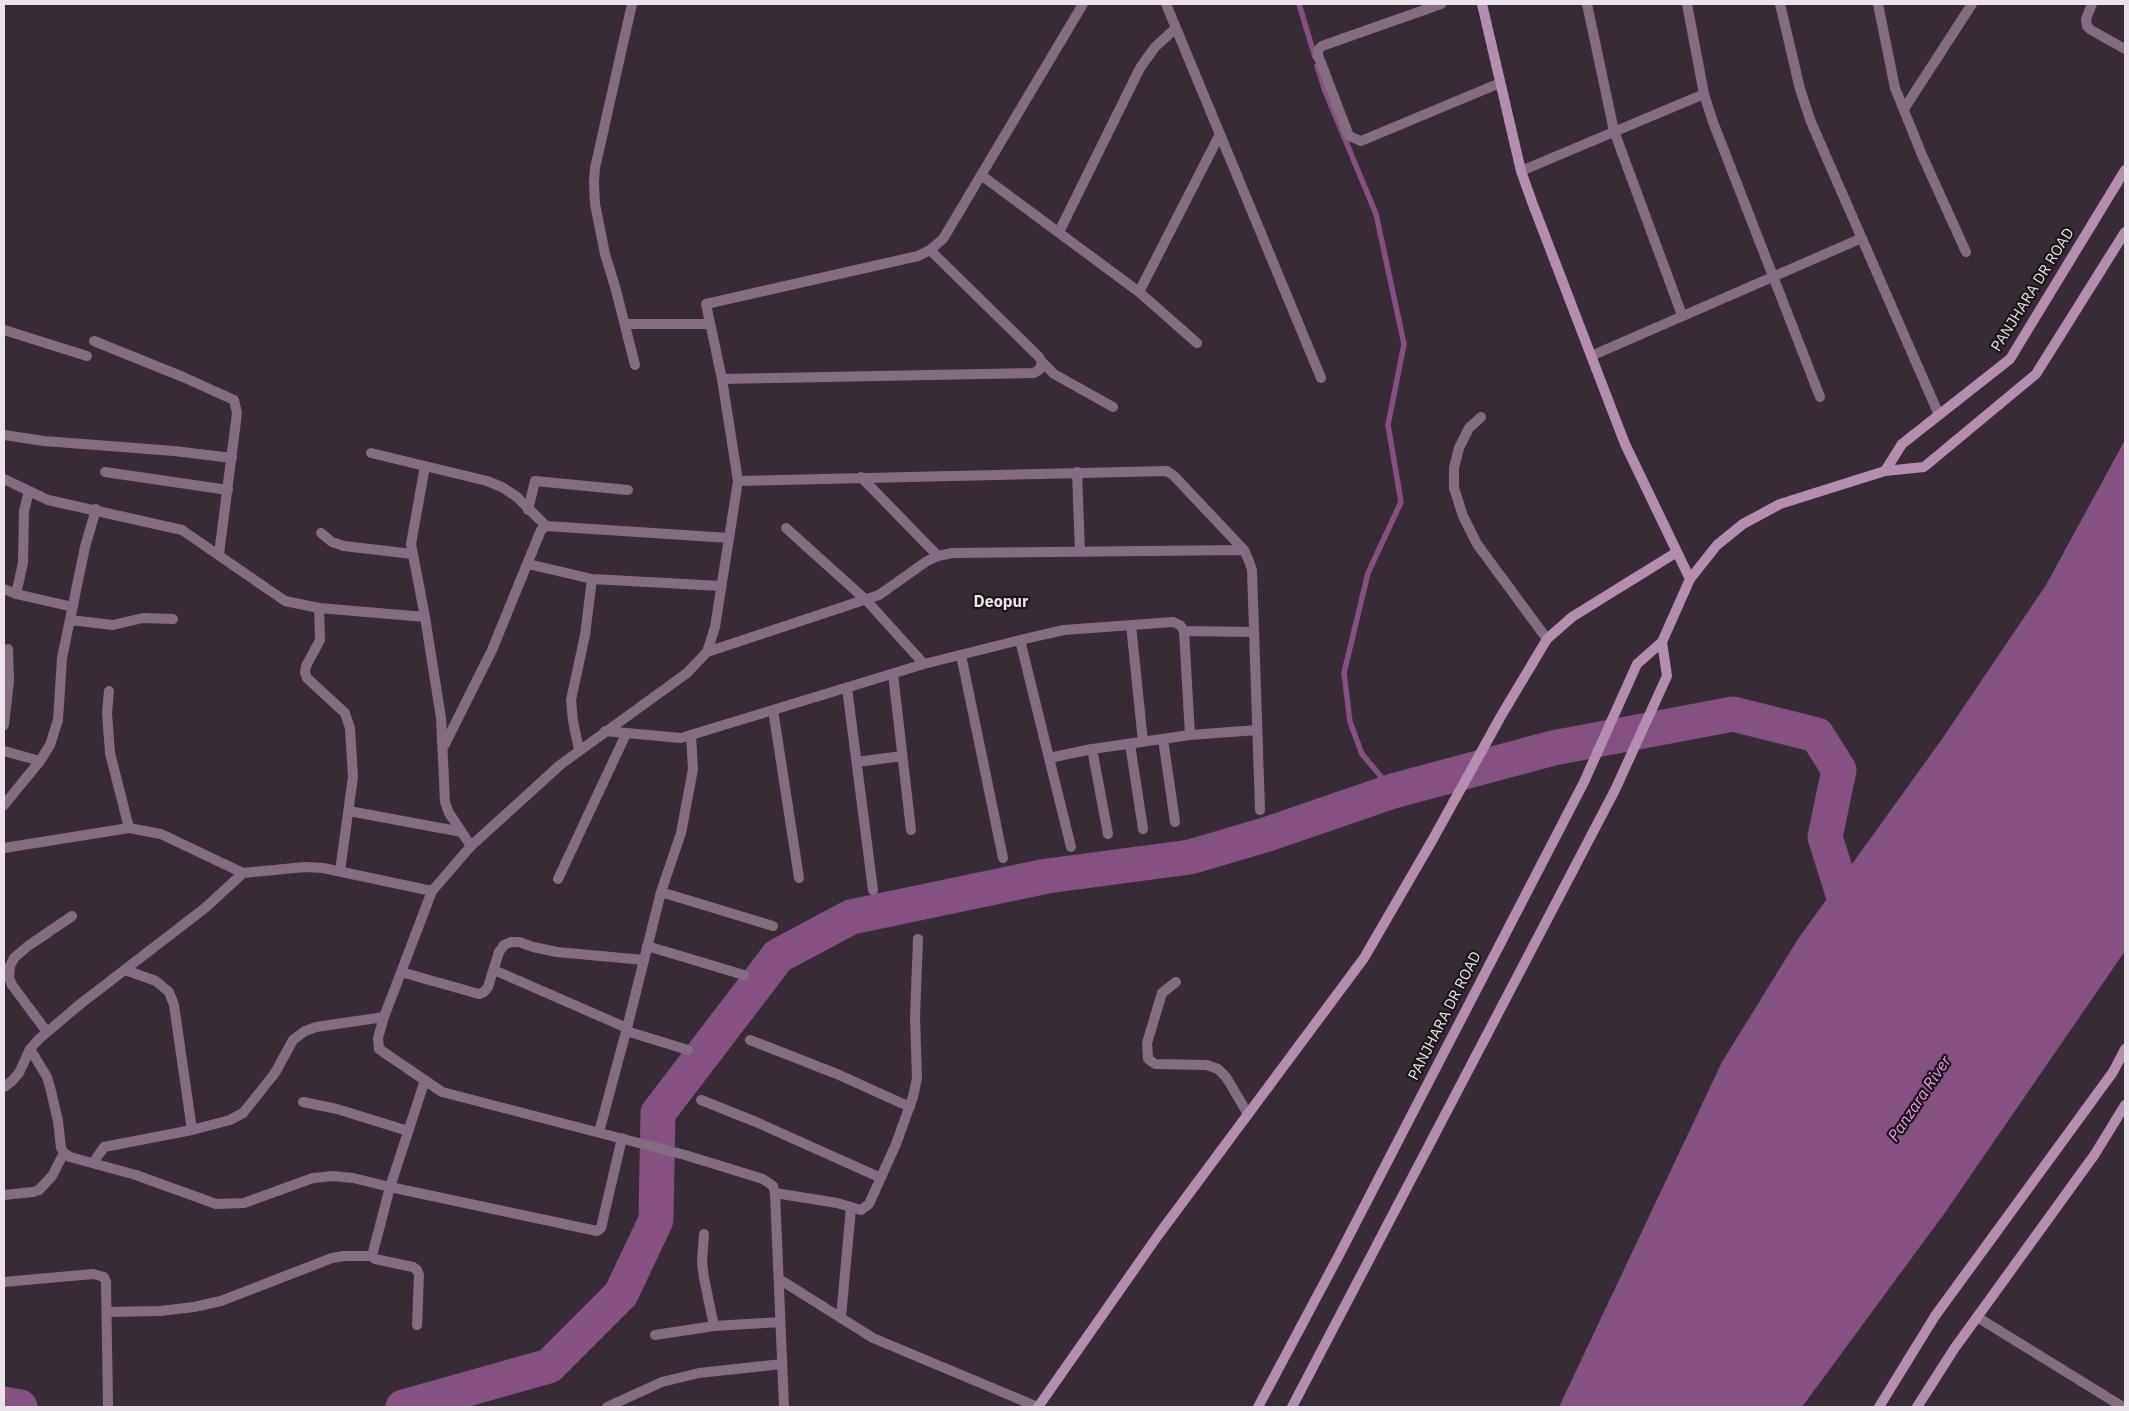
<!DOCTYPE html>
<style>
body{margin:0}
#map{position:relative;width:2129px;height:1411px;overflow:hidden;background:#372c35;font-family:"IBM Plex Sans",sans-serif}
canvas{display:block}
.frame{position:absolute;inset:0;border:5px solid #eae3e9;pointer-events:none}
</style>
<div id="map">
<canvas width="2129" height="1411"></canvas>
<div class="frame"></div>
</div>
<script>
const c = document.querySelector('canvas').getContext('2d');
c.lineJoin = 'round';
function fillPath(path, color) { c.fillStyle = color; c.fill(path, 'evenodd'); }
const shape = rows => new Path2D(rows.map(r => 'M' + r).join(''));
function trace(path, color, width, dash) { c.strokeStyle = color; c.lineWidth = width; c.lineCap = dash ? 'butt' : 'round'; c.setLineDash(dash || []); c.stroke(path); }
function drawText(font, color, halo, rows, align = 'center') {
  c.font = font + ' "IBM Plex Sans",sans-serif'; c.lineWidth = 4.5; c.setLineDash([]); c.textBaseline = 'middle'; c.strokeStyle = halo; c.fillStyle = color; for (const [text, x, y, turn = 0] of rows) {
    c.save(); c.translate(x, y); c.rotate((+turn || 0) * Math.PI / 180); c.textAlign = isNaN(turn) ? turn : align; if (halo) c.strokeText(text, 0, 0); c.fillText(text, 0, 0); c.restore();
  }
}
fillPath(shape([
 [2125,440,2125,951,1944,1214,1802,1407,1559,1407,1722,1062,1798,939,1942,739,2046,585]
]), '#855180');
trace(shape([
 [1299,4,1315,57],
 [1317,66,1325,91,1376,214,1404,344,1388,425,1401,502,1368,573,1344,673,1350,722,1362,754,1393,791]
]), '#855180', 5.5);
trace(shape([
 [4,1404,20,1407],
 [403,1407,549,1366,621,1294,656,1220,658,1113,778,956,851,917,1047,876,1190,857,1268,834,1393,791,1553,748,1733,714,1817,735,1839,770,1825,837,1853,926]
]), '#855180', 35);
trace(shape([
 [632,4,595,168,594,182,595,204,605,254,616,290,635,365],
 [1481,417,1469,428,1459,448,1454,468,1454,488,1463,516,1477,544,1547,639],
 [1176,982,1162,993,1147,1043,1148,1059,1155,1064,1207,1065,1218,1069,1226,1077,1248,1114],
 [626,1031,688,1050],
 [1977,1317,2123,1407]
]), '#846d81', 10);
trace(shape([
 [1166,4,1321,378],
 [1441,4,1322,46,1318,50,1318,55,1349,136,1361,141,1500,83],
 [1587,4,1614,131,1682,315],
 [1687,4,1704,94,1713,122,1820,397],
 [1780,4,1800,89,1811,122,1939,415],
 [1878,4,1895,88,1922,155,1966,252],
 [2092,4,2086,19,2087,26,2091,30,2125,49],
 [1904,109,1972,4],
 [1521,171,1704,94],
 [981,175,1139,292,1197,343],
 [1059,232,1140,68,1155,47,1176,28],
 [1139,292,1220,134],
 [625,324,710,324],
 [4,330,87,356],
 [94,341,183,377,234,400,237,413,219,554],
 [1591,356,1862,238],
 [1042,362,1054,374,1113,407],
 [722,379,1034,373,1040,369,1042,362,1039,357,930,250],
 [4,435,44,441,174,451,232,458],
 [371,453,487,481,502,487,517,497,546,526],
 [105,472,228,490],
 [1077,472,1080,552],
 [861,477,938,556],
 [4,479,48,500,182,530,285,601,319,608,425,617,441,718,445,802,449,813,471,846],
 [738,481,1167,471,1174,476,1244,550,1249,561,1252,570,1260,810],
 [528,510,535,481,628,490],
 [786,528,866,600,924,664],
 [321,533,332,542,344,546,412,554],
 [528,564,592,579,721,586],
 [4,589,16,594,73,607],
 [16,594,23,563,24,511,29,491],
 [319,608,320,640,306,666,305,672,307,678,345,713,350,728,353,777,340,871],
 [425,617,411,544,425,466],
 [70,620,113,625,143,618,173,619],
 [1131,625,1143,742],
 [1184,631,1254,632],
 [1020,640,1071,847],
 [707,652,879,595,927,561,938,556,952,553,1244,550],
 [961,655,1003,858],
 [893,674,911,830],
 [847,688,873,890],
 [109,691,107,713,110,753,129,828],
 [773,710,799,878],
 [4,725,9,681,8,649],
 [605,731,681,738,924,664,1020,640,1064,630,1173,622,1180,625,1184,631,1190,735],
 [1163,739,1175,822],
 [1130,744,1143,829],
 [444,746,492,650,541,530,546,526,729,538],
 [1092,749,1108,834],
 [579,750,573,721,571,700,585,635,592,579],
 [4,751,40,761],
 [1049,758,1092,749,1190,735,1257,730],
 [857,762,902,756],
 [4,805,40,761,50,745,58,720,62,658,85,547,96,509],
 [349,811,462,832],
 [4,848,129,828,161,834,243,873,305,867,323,868,432,891,471,846,560,765,687,673,707,652,715,627,738,481,722,379,706,304,918,256,930,250,943,239,1083,4],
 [558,879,626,734],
 [432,891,384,1017,378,1038,379,1049,442,1092,685,1155,763,1179,773,1186,775,1193,784,1407],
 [661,892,773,926],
 [647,946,744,975],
 [125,970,156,981,169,992,174,1005,192,1130],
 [494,970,627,1028],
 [401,972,479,994,484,992,488,987,499,952,504,945,511,942,519,942,533,947,557,952,644,960],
 [47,1032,12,985,9,977,10,966,14,958,28,946,72,916],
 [750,1040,837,1074,910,1107],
 [30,1049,47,1077,51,1091,58,1121,61,1148,64,1153,70,1157,136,1175,216,1204,244,1203,313,1178,333,1176,353,1178,390,1187,425,1080],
 [4,1087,12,1081,19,1073,30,1049,39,1039,79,1005,205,908,243,873],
 [701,1100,756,1122,881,1178],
 [303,1102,337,1109,408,1131],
 [599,1132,627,1028,661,892,681,833,693,769,691,735],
 [93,1163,104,1147,192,1130,230,1120,243,1113,275,1073,293,1040,305,1031,316,1027,384,1017],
 [775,1193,837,1203,861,1210,869,1204,896,1144,913,1097,917,1078,915,1017,918,939],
 [4,1195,33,1192,39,1190,52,1176,64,1153],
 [704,1234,702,1262,704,1278,714,1326],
 [779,1279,873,1338,1038,1407],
 [4,1282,93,1274,104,1277,106,1282,108,1407],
 [107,1312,160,1311,194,1307,221,1301,332,1258,344,1256,372,1256],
 [841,1317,851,1208],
 [417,1325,419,1275,417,1270,413,1267,375,1259,372,1256,390,1187,597,1231,601,1228,622,1138],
 [655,1335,714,1326,780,1322],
 [607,1407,662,1382,699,1373,782,1364]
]), '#846d81', 10);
trace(shape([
 [1482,4,1521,171,1532,202,1625,444,1690,579],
 [1885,471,1902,444,2010,359,2125,170],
 [1038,1407,1159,1234,1364,958,1433,839,1501,716,1547,639,1572,617,1677,552],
 [1258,1407,1338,1257,1584,782,1637,664,1662,642,1690,579,1717,545,1743,524,1780,504,1885,471,1924,467,2036,374,2125,232],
 [1292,1407,1615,790,1667,676,1662,642],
 [1879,1407,1935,1316,2113,1072,2125,1049],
 [1917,1407,1954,1349,2095,1154,2125,1105]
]), '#b48eaf', 10);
drawText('15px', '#eae3e9', '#1b161a', [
 ["PANJHARA DR ROAD",2033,290,-58],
 ["PANJHARA DR ROAD",1445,1016,-63]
]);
drawText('bold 16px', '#eae3e9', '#1b161a', [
 ["Deopur",1001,602]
]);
drawText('italic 16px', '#eda1e5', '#1b161a', [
 ["Panzara River",1920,1099,-56]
]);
</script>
